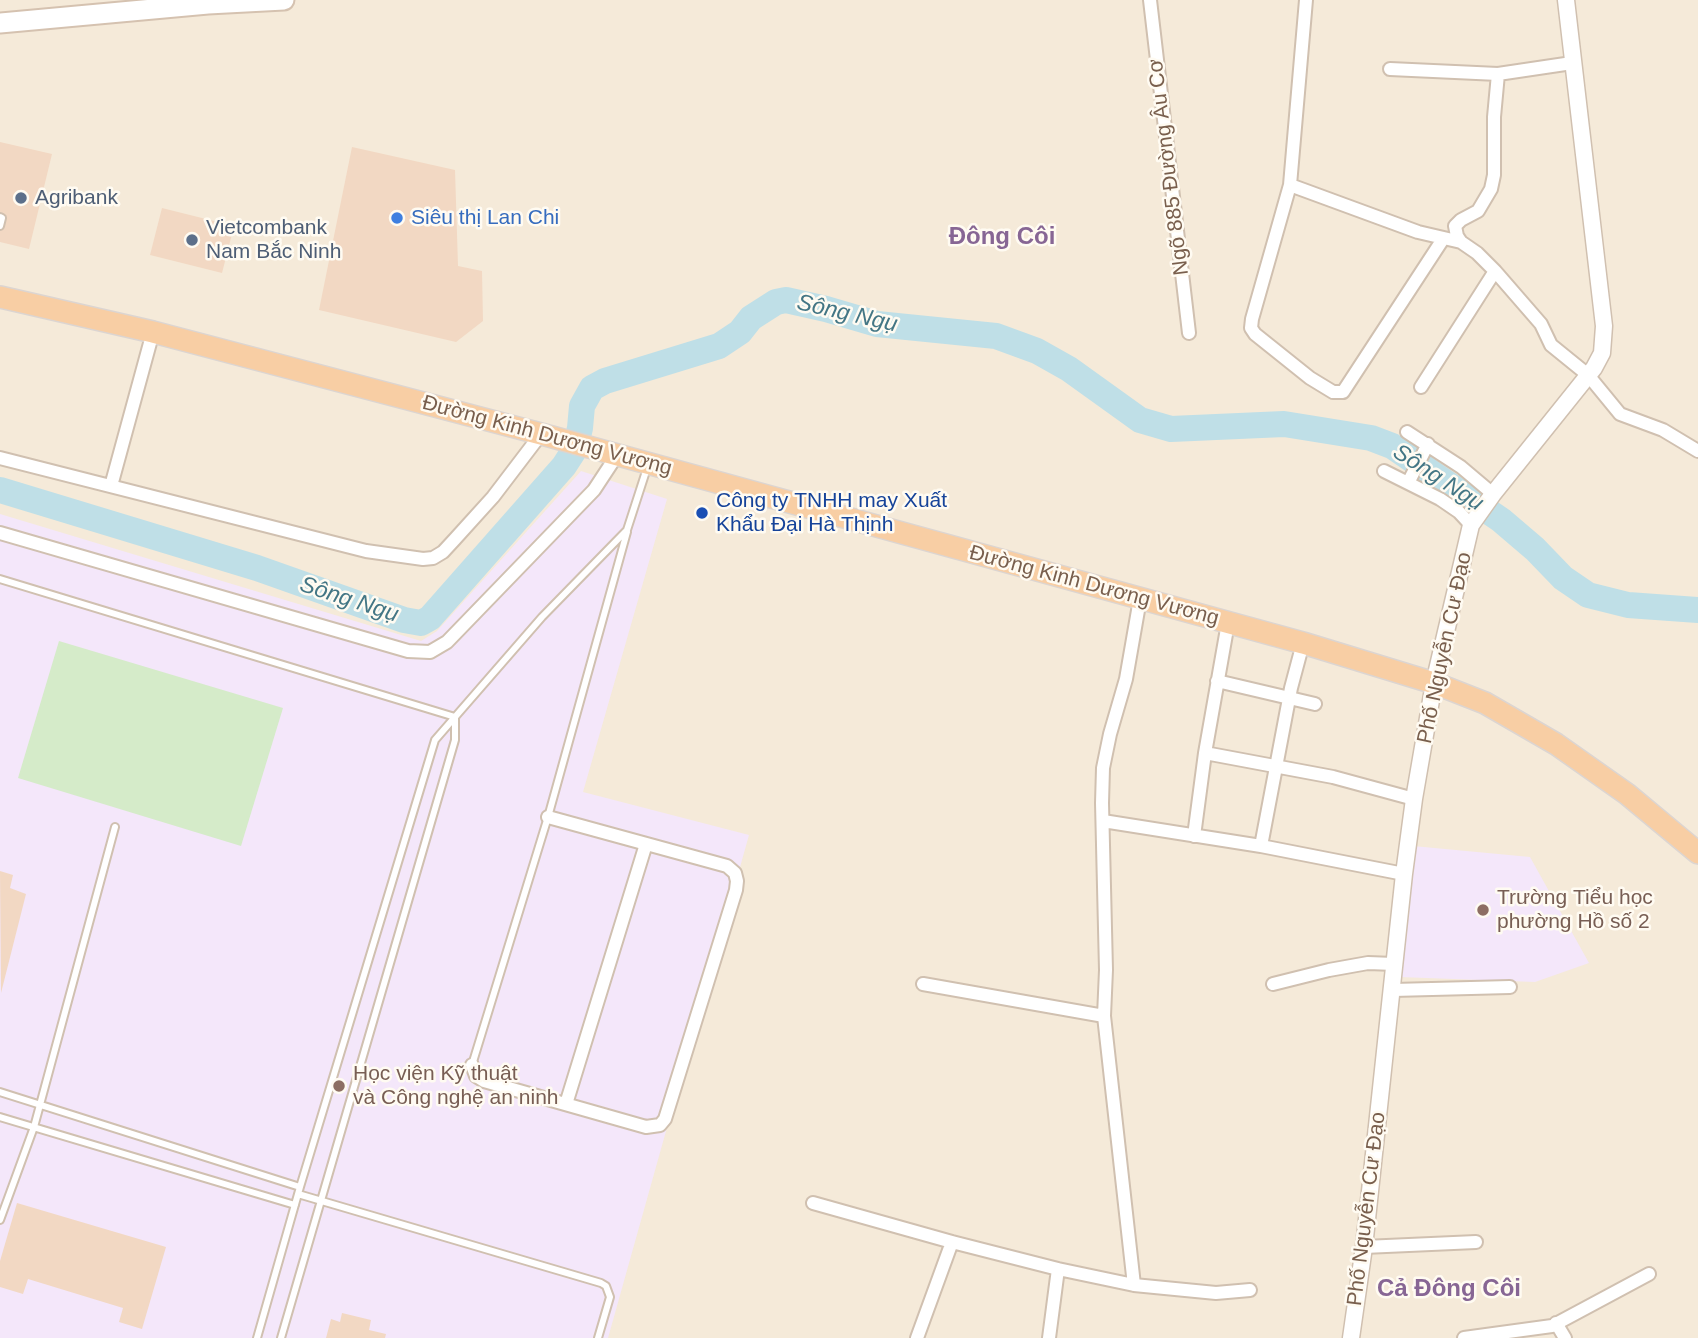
<!DOCTYPE html>
<meta charset="utf-8">
<style>
body{margin:0}
canvas{display:block;background:#fdf7eb}
</style>
<canvas width="1698" height="1338"></canvas>
<script>
const c = document.querySelector('canvas').getContext('2d');
c.lineJoin = 'round';
function fillPath(path, color) { c.fillStyle = color; c.fill(path, 'evenodd'); }
const shape = rows => new Path2D(rows.map(r => 'M' + r).join(''));
function trace(path, color, width, dash) { c.strokeStyle = color; c.lineWidth = width; c.lineCap = dash ? 'butt' : 'round'; c.setLineDash(dash || []); c.stroke(path); }
function drawText(font, color, halo, rows, align = 'center') {
  c.font = font + ' Helvetica,sans-serif'; c.lineWidth = 5; c.setLineDash([]); c.textBaseline = 'middle'; c.strokeStyle = halo; c.fillStyle = color; for (const [text, x, y, turn = 0] of rows) {
    c.save(); c.translate(x, y); c.rotate((+turn || 0) * Math.PI / 180); c.textAlign = isNaN(turn) ? turn : align; if (halo) c.strokeText(text, 0, 0); c.fillText(text, 0, 0); c.restore();
  }
}
fillPath(shape([
 [0,0,1698,0,1698,1338,0,1338]
]), '#f5ead9');
fillPath(shape([
 [581,471,667,499,583,792,749,835,608,1338,0,1338,0,514,421,641,437,631],
 [1413,846,1530,857,1589,963,1535,982,1399,977]
]), '#f4e7fa');
fillPath(shape([
 [59,641,283,708,241,846,18,778]
]), '#d5ebc9');
trace(shape([
 [0,490,257,568,404,620,421,623,430,618,564,466,575,449,580,428,582,406,592,388,605,381,719,346,740,332,751,318,776,302,786,300,826,309,877,324,996,336,1037,351,1069,369,1140,420,1171,429,1284,424,1371,438,1392,446,1501,520,1535,549,1563,578,1588,595,1628,605,1698,610]
]), '#bfdfe7', 26);
fillPath(shape([
 [0,142,52,154,29,249,0,242],
 [352,147,455,170,458,266,482,271,483,321,456,342,319,310],
 [162,208,234,226,222,273,150,255],
 [0,871,13,875,10,888,26,894,1,993],
 [17,1203,166,1247,142,1329,119,1322,123,1308,28,1279,23,1294,0,1287,0,1261],
 [342,1313,371,1320,369,1330,386,1334,385,1338,326,1338,331,1319,340,1322]
]), '#f2d8c3');
const service = shape([
 [0,217,2,218,0,226],
 [0,579,455,717,455,740,281,1338],
 [472,1065,548,817,627,532],
 [0,1092,300,1187],
 [0,1117,295,1205],
 [298,1194,601,1283,606,1286,610,1297,598,1338],
 [0,1220,34,1127,115,827],
 [257,1338,300,1187,435,740,542,617,627,530,648,465]
]);
const minor = shape([
 [1150,0,1189,333],
 [1306,0,1290,185,1252,319,1251,328,1255,334,1310,378,1333,392,1343,392,1443,239],
 [1390,69,1498,74],
 [1290,185,1418,232,1461,242,1477,253,1495,271,1541,324,1551,345,1588,375,1620,414,1663,430,1698,451],
 [1461,242,1457,236,1455,226,1461,220,1478,211,1491,189,1494,175,1494,117,1498,74,1572,63],
 [1421,387,1495,271],
 [1407,432,1461,467,1493,494],
 [0,458,366,551,423,559,433,558,443,552,455,539,493,497,541,434],
 [1384,471,1440,499,1459,512,1471,525],
 [1408,483,1428,444],
 [111,486,153,332],
 [0,533,408,651,430,652,447,642,594,490,617,455],
 [1228,623,1205,753,1333,777,1414,799],
 [1217,681,1315,704],
 [1103,821,1261,846,1404,874],
 [1194,836,1205,753],
 [1261,846,1291,688,1303,643],
 [923,984,1104,1016],
 [1273,984,1329,970,1368,963,1394,964],
 [1393,990,1510,987],
 [472,1065,476,1076,484,1081,646,1127,660,1125,665,1119,736,890,737,881,735,873,727,866,548,817],
 [566,1104,646,844],
 [813,1203,952,1242,1058,1269,1134,1285,1216,1293,1250,1290],
 [1364,1247,1476,1242],
 [1134,1285,1104,1016,1106,970,1102,803,1103,768,1110,734,1126,679,1140,599],
 [1556,1323,1565,1338],
 [917,1338,952,1242],
 [1049,1338,1058,1269],
 [1464,1338,1552,1326,1649,1274]
]);
const tertiary = shape([
 [1351,1338,1364,1247,1404,874,1414,799,1434,683,1471,525,1493,494,1594,368,1602,353,1604,326,1566,0]
]);
const secondary = shape([
 [0,23,208,4,284,0]
]);
const trunk = shape([
 [0,297,153,332,545,435,1303,643,1434,683,1485,703,1556,744,1627,794,1698,853]
]);
trace(service, '#d0c0b0', 10);
trace(minor, '#d0c0b0', 16);
trace(tertiary, '#d0c0b0', 19);
trace(secondary, '#d5c2b0', 23);
trace(trunk, '#dcd5d1', 24);
trace(service, '#fff', 6);
trace(minor, '#fff', 12);
trace(tertiary, '#fff', 16);
trace(secondary, '#fff', 19);
trace(trunk, '#f8cea4', 21);
for (const [x, y, r, color] of [
 [21,198,7,"#5c6f8a"],
 [397,218,7,"#3f7fe0"],
 [192,240,7,"#5c6f8a"],
 [702,513,7,"#1a4fb4"],
 [1483,910,7,"#8d6e63"],
 [339,1086,7,"#8d6e63"]
]) { const dot = new Path2D(); dot.arc(x, y, r, 0, 2 * Math.PI); c.fillStyle = color; c.fill(dot); trace(dot, '#fffbf2', 2.5); }
drawText('21px', '#795f4d', '#fffbf2', [
 ["Ngõ 885 Đường Âu Cơ",1169,167,-97],
 ["Đường Kinh Dương Vương",547,436,15],
 ["Đường Kinh Dương Vương",1094,586,15],
 ["Phố Nguyễn Cư Đạo",1445,648,-78],
 ["Phố Nguyễn Cư Đạo",1367,1209,-83]
]);
drawText('21px', '#4e5e75', '#fffbf2', [
 ["Agribank",35,198],
 ["Vietcombank",206,228],
 ["Nam Bắc Ninh",206,252]
], 'left');
drawText('21px', '#366cbe', '#fffbf2', [
 ["Siêu thị Lan Chi",411,218]
], 'left');
drawText('21px', '#164399', '#fffbf2', [
 ["Công ty TNHH may Xuất",716,501],
 ["Khẩu Đại Hà Thịnh",716,525]
], 'left');
drawText('21px', '#785e54', '#fffbf2', [
 ["Trường Tiểu học",1497,898],
 ["phường Hồ số 2",1497,922],
 ["Học viện Kỹ thuật",353,1074],
 ["và Công nghệ an ninh",353,1098]
], 'left');
drawText('italic 23px', '#437685', '#fffbf2', [
 ["Sông Ngụ",847,314,13],
 ["Sông Ngụ",1438,478,33],
 ["Sông Ngụ",349,600,18]
]);
drawText('bold 24px', '#876694', '#fffbf2', [
 ["Đông Côi",1002,237],
 ["Cả Đông Côi",1449,1289]
]);
</script>
